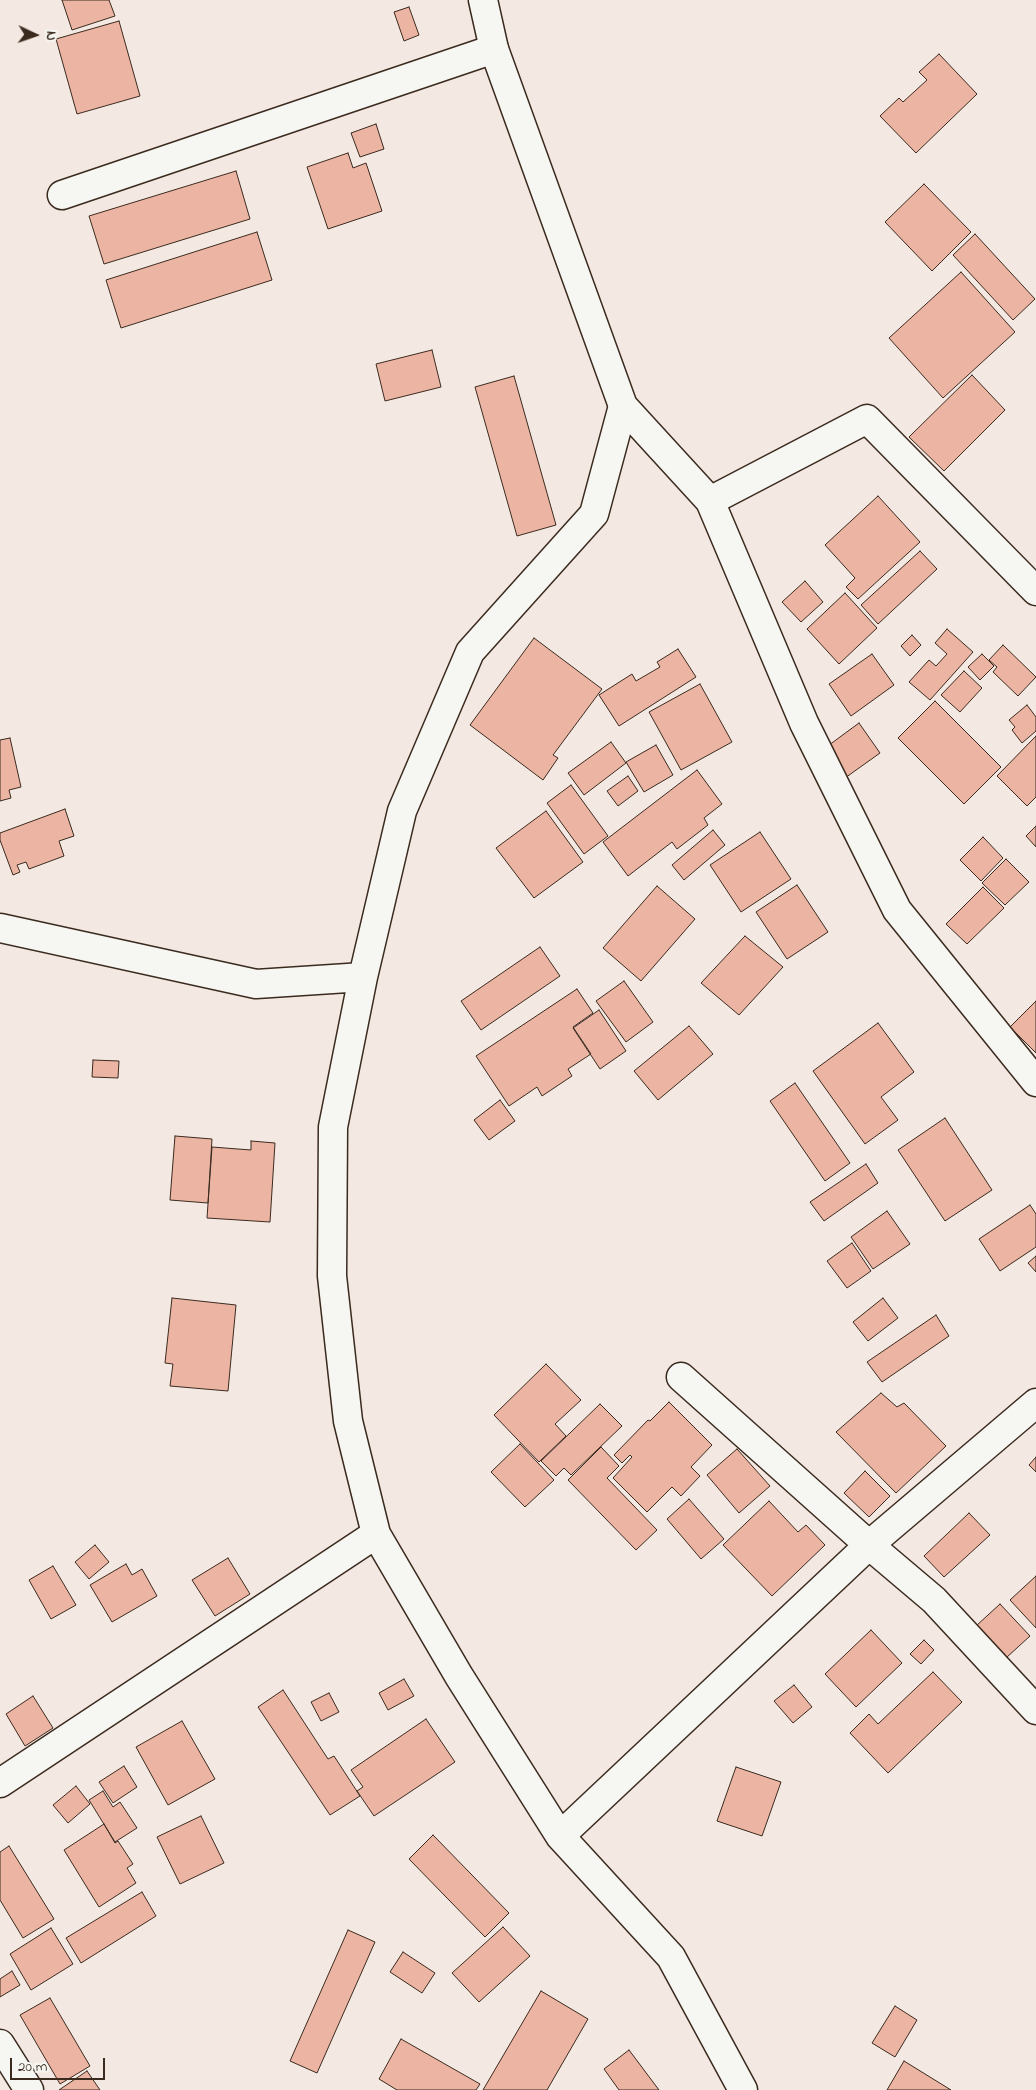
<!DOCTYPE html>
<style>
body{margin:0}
#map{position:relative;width:1036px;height:2090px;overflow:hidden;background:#f4e9e2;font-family:"Indie Flower",sans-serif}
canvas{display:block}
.north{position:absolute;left:10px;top:10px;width:50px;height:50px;-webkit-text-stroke:4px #f6f6f2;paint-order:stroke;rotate:93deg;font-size:14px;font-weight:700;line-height:20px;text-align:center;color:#3b2a1e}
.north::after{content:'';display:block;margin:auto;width:18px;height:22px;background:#3b2a1e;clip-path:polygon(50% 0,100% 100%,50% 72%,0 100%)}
.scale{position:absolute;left:10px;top:2058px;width:95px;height:22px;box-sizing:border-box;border:2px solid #3b2a1e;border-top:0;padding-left:6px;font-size:15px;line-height:18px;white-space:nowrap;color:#3b2a1e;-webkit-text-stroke:4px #f6f6f2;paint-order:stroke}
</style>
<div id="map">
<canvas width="1036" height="2090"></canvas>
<div class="north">N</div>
<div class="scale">20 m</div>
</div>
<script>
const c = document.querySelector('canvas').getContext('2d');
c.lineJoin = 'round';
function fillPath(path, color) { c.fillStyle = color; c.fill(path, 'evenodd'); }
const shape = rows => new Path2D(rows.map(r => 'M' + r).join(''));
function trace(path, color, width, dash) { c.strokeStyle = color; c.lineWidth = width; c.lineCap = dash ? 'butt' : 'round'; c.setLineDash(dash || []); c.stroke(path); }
const building = shape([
 [62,0,109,0,115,16,72,30,62,0],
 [409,7,419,35,404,41,394,12,409,7],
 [119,21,140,96,77,114,56,39,119,21],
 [939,54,977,94,916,153,880,116,899,98,903,102,927,80,919,72,939,54],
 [376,124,384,149,360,157,351,133,376,124],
 [348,153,353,168,366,163,382,211,328,229,307,167,348,153],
 [236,171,250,219,104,264,89,216,236,171],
 [924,184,971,232,932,271,885,222,924,184],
 [257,232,272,280,121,328,106,280,257,232],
 [975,234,1035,299,1013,320,953,255,975,234],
 [961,272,1015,332,943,398,889,338,961,272],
 [432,350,441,387,385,401,376,364,432,350],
 [972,375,1005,410,944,471,909,437,972,375],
 [514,376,556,525,517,536,475,387,514,376],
 [878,496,920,542,858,599,846,587,855,578,825,545,878,496],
 [920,551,937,569,878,624,861,605,920,551],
 [805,581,823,602,801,622,782,602,805,581],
 [845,593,877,628,839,664,807,629,845,593],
 [947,629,973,652,930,700,909,682,929,660,936,666,947,654,935,643,947,629],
 [912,635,921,645,910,656,901,646,912,635],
 [534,638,602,689,553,755,558,758,543,780,470,725,534,638],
 [1003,645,1036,677,1018,696,993,672,997,667,989,660,1003,645],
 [678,649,696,677,619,726,599,695,632,674,636,681,660,667,657,662,678,649],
 [872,654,894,685,851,716,829,684,872,654],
 [982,654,994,666,980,680,968,667,982,654],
 [964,671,982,688,960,712,941,695,964,671],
 [700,684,732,742,681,770,649,712,700,684],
 [935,701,1001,767,964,804,898,738,935,701],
 [1027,705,1036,717,1036,731,1022,743,1012,730,1015,727,1009,720,1027,705],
 [859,723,880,753,845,778,825,748,859,723],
 [1036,736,1036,797,1027,806,997,776,1036,736],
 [10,738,21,787,9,790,11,798,0,801,0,740,10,738],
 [611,742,626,763,584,795,568,773,611,742],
 [656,745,673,775,644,792,626,762,656,745],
 [697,770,722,804,704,818,708,825,677,849,672,842,628,876,603,842,697,770],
 [628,776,638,791,618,806,607,791,628,776],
 [571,785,608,836,584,854,547,803,571,785],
 [65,809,74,836,59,841,64,856,29,869,26,862,17,865,20,872,13,875,0,840,0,833,65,809],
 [546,811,583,862,534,898,496,848,546,811],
 [1036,826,1036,847,1026,836,1036,826],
 [713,830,725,845,684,880,672,865,713,830],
 [760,832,791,879,741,912,710,865,760,832],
 [983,837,1003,858,981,881,960,860,983,837],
 [1006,859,1029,882,1005,905,982,883,1006,859],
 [797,885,828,932,787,959,756,912,797,885],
 [657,886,695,919,641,981,603,948,657,886],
 [983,887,1004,908,967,944,946,924,983,887],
 [745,936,783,967,739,1015,701,983,745,936],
 [540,947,560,976,481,1030,461,1001,540,947],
 [624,981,653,1022,626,1042,596,1001,624,981],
 [577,989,593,1013,573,1027,591,1054,568,1069,572,1076,542,1096,537,1087,509,1106,476,1056,577,989],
 [1036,1001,1036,1053,1010,1027,1036,1001],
 [599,1010,626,1051,600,1069,573,1028,599,1010],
 [878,1023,914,1072,881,1097,898,1120,865,1144,813,1071,878,1023],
 [689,1026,713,1054,658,1100,634,1071,689,1026],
 [93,1060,119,1061,118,1078,92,1077,93,1060],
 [795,1083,850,1163,825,1181,770,1101,795,1083],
 [500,1100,515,1121,489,1140,474,1120,500,1100],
 [945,1118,992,1190,945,1221,898,1150,945,1118],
 [175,1136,212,1139,208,1203,170,1200,175,1136],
 [251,1141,275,1143,270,1222,207,1218,212,1147,251,1150,251,1141],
 [866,1164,878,1183,824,1221,810,1202,866,1164],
 [1030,1205,1036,1214,1036,1247,1000,1271,979,1239,1030,1205],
 [887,1211,910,1244,873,1269,851,1237,887,1211],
 [852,1243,871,1271,847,1288,827,1261,852,1243],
 [1036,1256,1036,1272,1028,1263,1036,1256],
 [172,1298,236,1305,228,1391,170,1386,173,1364,165,1363,172,1298],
 [883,1298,898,1318,868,1341,853,1322,883,1298],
 [936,1315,949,1336,882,1382,867,1362,936,1315],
 [546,1364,581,1400,555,1424,566,1436,539,1462,494,1415,546,1364],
 [881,1393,897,1407,904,1403,946,1446,896,1493,836,1432,881,1393],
 [669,1402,712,1445,691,1467,700,1476,681,1496,672,1487,647,1512,613,1478,632,1457,630,1455,622,1463,614,1455,648,1420,650,1421,669,1402],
 [600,1404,622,1426,571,1475,564,1468,556,1476,541,1461,600,1404],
 [520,1444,554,1480,525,1507,491,1472,520,1444],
 [601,1447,619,1466,607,1478,657,1530,636,1550,568,1480,601,1447],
 [737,1449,770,1486,739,1513,707,1475,737,1449],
 [1036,1457,1036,1472,1029,1465,1036,1457],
 [865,1471,890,1496,869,1517,844,1493,865,1471],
 [689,1499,724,1539,701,1559,667,1519,689,1499],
 [769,1501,798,1532,806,1525,825,1545,772,1596,723,1545,769,1501],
 [969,1513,990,1535,944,1577,924,1556,969,1513],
 [95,1545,109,1562,89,1579,75,1562,95,1545],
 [228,1558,250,1594,215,1616,192,1580,228,1558],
 [126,1564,132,1575,142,1569,157,1596,112,1622,90,1585,126,1564],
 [53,1566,76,1605,51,1619,29,1580,53,1566],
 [1036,1576,1036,1628,1010,1600,1036,1576],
 [1000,1604,1030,1636,1006,1658,976,1626,1000,1604],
 [871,1630,902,1663,856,1707,825,1674,871,1630],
 [924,1640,934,1650,921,1664,910,1654,924,1640],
 [933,1672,962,1702,888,1773,850,1733,869,1714,878,1724,933,1672],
 [404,1679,414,1696,388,1710,379,1693,404,1679],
 [794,1685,812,1707,793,1723,774,1701,794,1685],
 [283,1690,328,1759,334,1756,360,1796,330,1815,258,1707,283,1690],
 [329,1693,339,1712,321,1721,311,1702,329,1693],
 [33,1696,53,1728,25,1746,6,1714,33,1696],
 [426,1719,455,1762,374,1816,357,1791,363,1787,351,1770,426,1719],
 [182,1721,215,1779,168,1805,136,1747,182,1721],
 [124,1766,137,1787,113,1803,99,1782,124,1766],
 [736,1767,781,1782,762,1836,717,1821,736,1767],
 [76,1786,90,1804,68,1823,53,1805,76,1786],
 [103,1791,113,1807,120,1802,137,1828,115,1842,89,1800,103,1791],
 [201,1816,224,1863,180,1884,157,1837,201,1816],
 [104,1824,115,1843,118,1841,133,1864,127,1868,136,1883,99,1907,64,1850,104,1824],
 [433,1835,509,1913,485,1937,409,1859,433,1835],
 [9,1846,54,1919,23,1938,0,1900,0,1852,9,1846],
 [142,1892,156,1916,81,1963,66,1938,142,1892],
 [503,1927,530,1956,479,2002,452,1973,503,1927],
 [51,1928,73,1964,31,1990,10,1954,51,1928],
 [348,1930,375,1942,317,2073,290,2061,348,1930],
 [403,1952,435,1973,422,1993,390,1972,403,1952],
 [12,1971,20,1985,0,1997,0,1979,12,1971],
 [541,1991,588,2019,547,2090,483,2090,541,1991],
 [50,1998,90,2066,60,2084,20,2015,50,1998],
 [895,2006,917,2020,895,2057,872,2043,895,2006],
 [401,2039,480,2084,476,2090,397,2090,379,2079,401,2039],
 [629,2050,659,2090,619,2090,604,2069,629,2050],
 [904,2061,951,2090,887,2090,904,2061],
 [87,2071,100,2090,59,2090,87,2071]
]);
fillPath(building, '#ecb4a3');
trace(building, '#3b2a1e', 1);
const minor = shape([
 [62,195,494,49],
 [623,406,594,514,470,652,402,811,363,977,333,1127,332,1276,348,1421,376,1534,459,1676,560,1836,671,1957,743,2090],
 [710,501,867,419,1036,591],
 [0,928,256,984,363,977],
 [681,1377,869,1545,934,1600,1036,1710],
 [0,1783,376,1534],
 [560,1836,869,1545,1036,1403],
 [0,2044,29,2090]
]);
const tertiary = shape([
 [483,0,494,49,623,406,710,501,804,723,897,910,1036,1082]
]);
trace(minor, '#3b2a1e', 31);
trace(tertiary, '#3b2a1e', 31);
trace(minor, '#f6f6f2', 28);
trace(tertiary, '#f6f6f2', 28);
</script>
